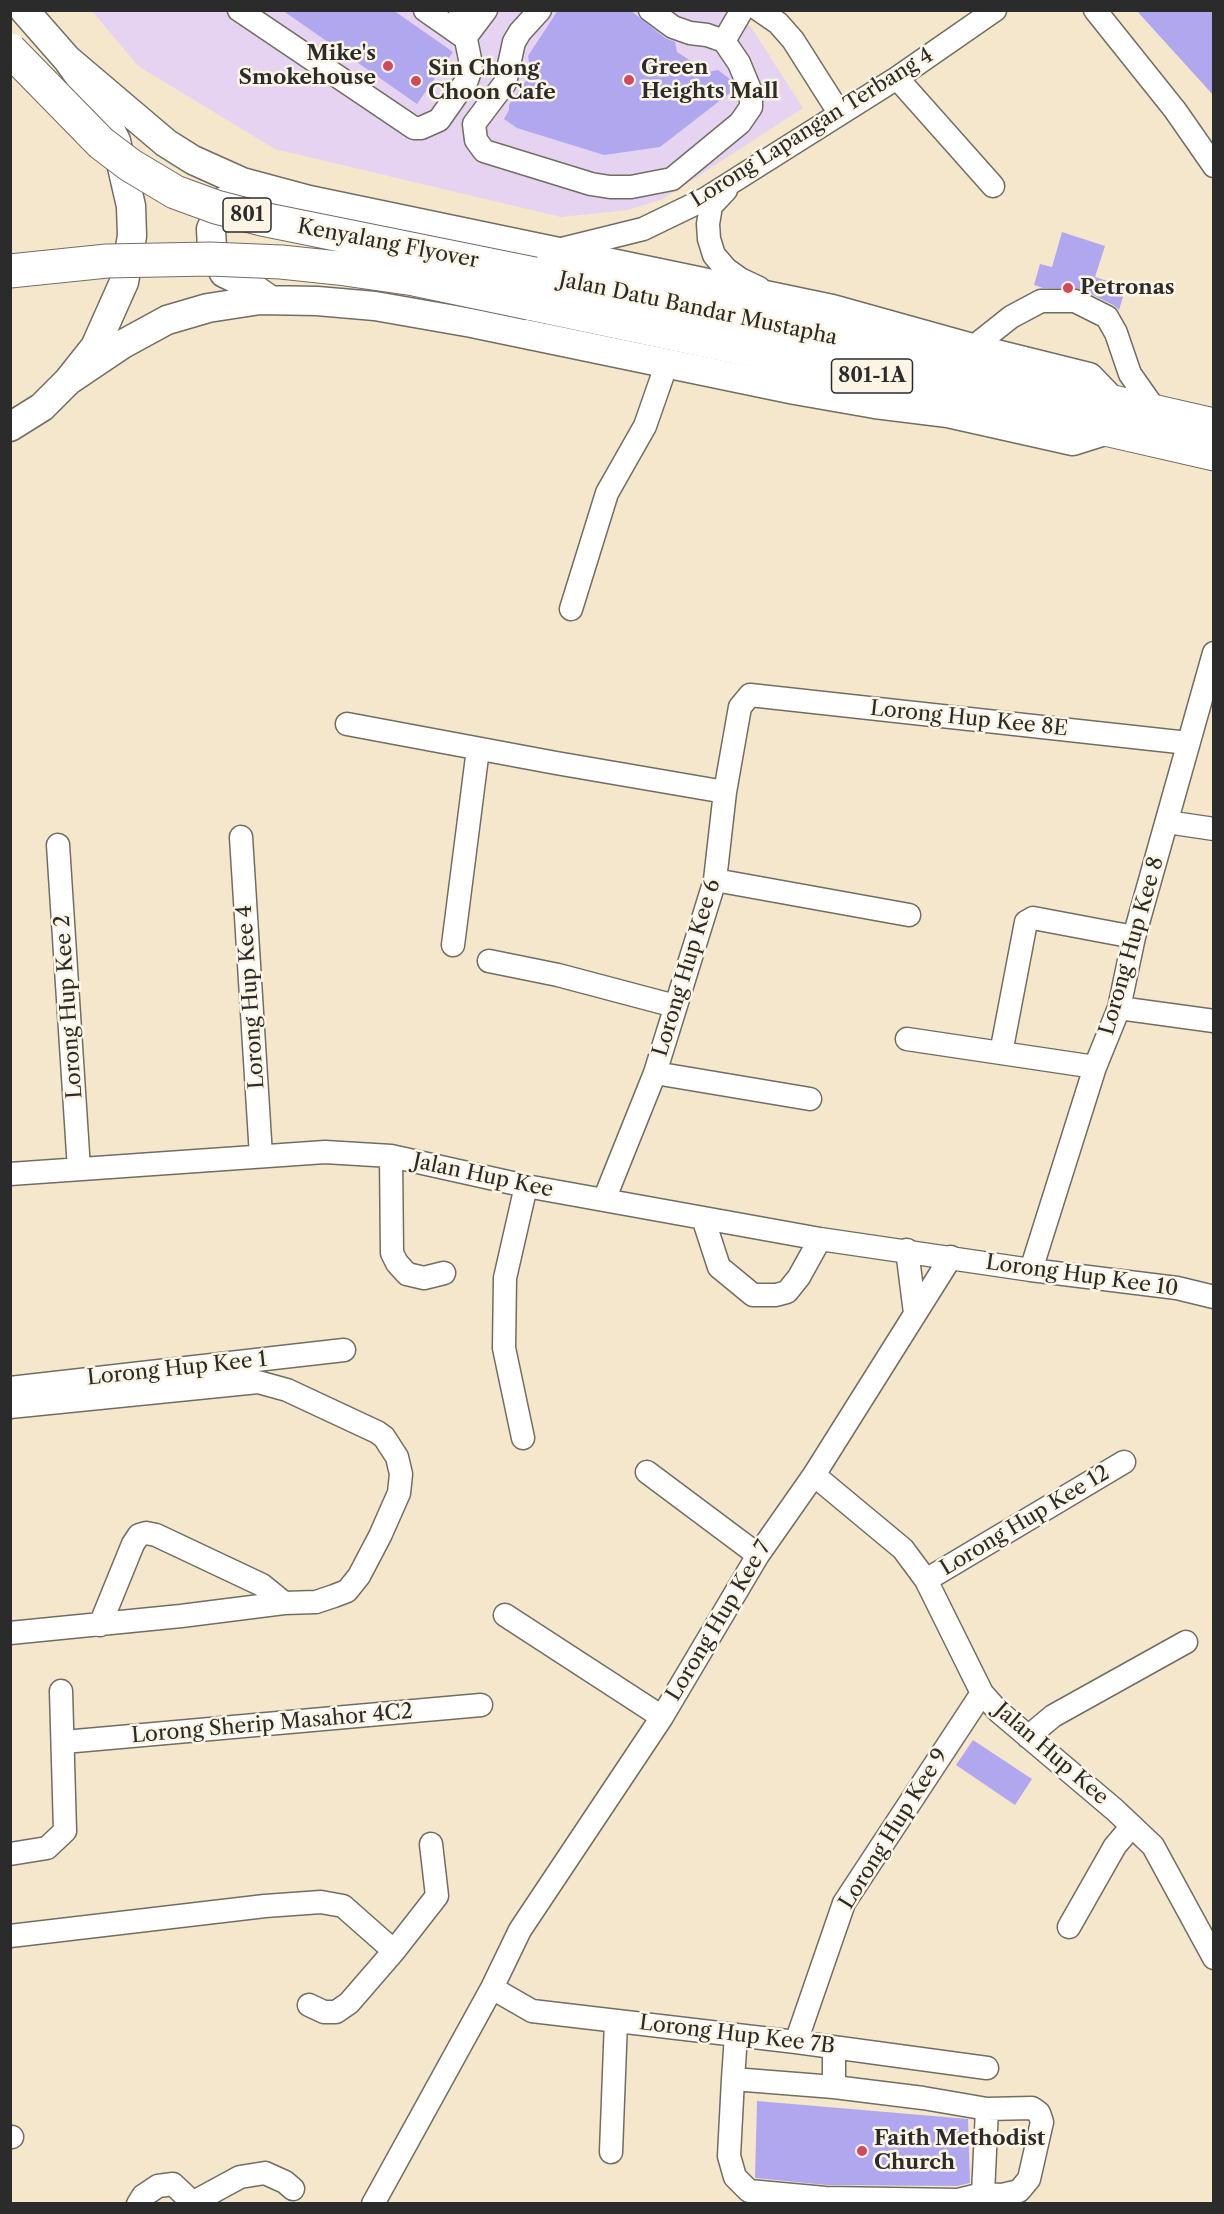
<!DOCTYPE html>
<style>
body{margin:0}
#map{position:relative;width:1224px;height:2214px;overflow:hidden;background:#f5e7cc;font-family:"Libre Caslon Text",serif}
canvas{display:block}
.frame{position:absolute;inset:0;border:12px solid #2b2b2b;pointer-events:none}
</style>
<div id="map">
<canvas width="1224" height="2214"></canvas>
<div class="frame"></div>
</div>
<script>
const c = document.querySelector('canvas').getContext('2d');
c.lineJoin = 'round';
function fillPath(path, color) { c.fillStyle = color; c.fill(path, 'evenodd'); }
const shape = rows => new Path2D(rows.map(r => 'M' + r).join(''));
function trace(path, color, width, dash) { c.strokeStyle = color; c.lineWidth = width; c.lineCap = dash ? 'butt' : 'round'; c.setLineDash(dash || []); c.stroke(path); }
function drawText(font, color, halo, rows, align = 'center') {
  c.font = font + ' "Libre Caslon Text",serif'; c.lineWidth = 5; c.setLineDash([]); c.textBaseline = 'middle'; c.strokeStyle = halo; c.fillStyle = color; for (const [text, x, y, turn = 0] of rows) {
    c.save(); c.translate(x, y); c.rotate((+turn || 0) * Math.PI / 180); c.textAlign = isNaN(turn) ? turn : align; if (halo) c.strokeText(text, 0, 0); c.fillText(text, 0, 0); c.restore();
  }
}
fillPath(shape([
 [92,11,723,11,751,27,803,108,663,199,628,210,561,217,275,149,138,66]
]), '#e5d3f1');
fillPath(shape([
 [282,10,393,10,453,52,417,104],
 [558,10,630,10,665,38,675,42,677,52,708,72,718,70,731,80,735,89,660,147,604,155,517,128,504,119,509,110,509,105,531,74,528,56],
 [1136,10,1214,10,1214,96],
 [1062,232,1105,246,1095,277,1126,287,1119,310,1113,305,1081,289,1043,288,1034,285,1040,264,1052,267],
 [973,1740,1032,1779,1015,1805,956,1765],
 [757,2101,968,2119,970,2183,957,2186,826,2185,755,2178]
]), '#b1a7ef');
const minor = shape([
 [239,10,414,128,421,128,439,120,467,80,470,71,471,64,460,10],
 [425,10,465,38,486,10],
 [540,10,520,32,514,42,505,83,474,124,476,140,484,151,591,184,610,187,631,187,672,179,740,123,751,107,751,92,739,63,724,41,707,35,690,33,673,27,650,10],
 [759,10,778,23,793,40,840,114],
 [1095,10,1175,110,1214,166],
 [724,41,742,10],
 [897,78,993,186],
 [726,190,711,206,708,224,709,239,714,255,726,269,740,279,759,288],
 [558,250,643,229,705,199,897,78,995,10],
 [972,348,1011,317,1041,301,1075,301,1107,317,1116,333,1130,374,1156,411],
 [571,609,607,493,645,426,667,363],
 [347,724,556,763,725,792],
 [1167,822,1214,829],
 [241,837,261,1156],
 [58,845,79,1169],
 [715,880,909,915],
 [453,945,478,749],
 [489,961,558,975,675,1006],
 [1119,1008,1214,1021],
 [907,1039,1095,1067],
 [1001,1053,1026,922,1033,918,1134,937],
 [655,1073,810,1099],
 [391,1156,392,1253,397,1263,407,1274,424,1278,444,1273],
 [10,1174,325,1152,391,1156,526,1186,820,1239,1031,1270,1177,1288,1214,1297],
 [604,1200,655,1073,715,880,725,792,740,707,750,695,1188,743],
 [703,1218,719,1267,753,1295,776,1295,787,1292,799,1277,820,1239],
 [907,1250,915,1313],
 [1031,1270,1095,1067,1119,1008,1134,937,1214,653],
 [10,1388,344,1350],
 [10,1407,258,1382,287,1390,377,1432,384,1437,397,1457,401,1474,399,1493,380,1536,359,1576,347,1591,334,1596,316,1602,284,1603,181,1616,10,1633],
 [523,1438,504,1348,505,1278,526,1186],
 [647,1472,758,1555],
 [814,1475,903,1549,926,1580,982,1693,998,1711,1115,1810,1153,1846,1214,1958],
 [926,1580,1124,1462],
 [505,1615,662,1717],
 [100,1625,133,1544,139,1535,146,1533,156,1535,262,1585,284,1603],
 [1028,1737,1053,1716,1186,1642],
 [64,1742,481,1705],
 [10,1854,47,1848,65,1831,61,1691],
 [1069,1927,1115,1846,1132,1826],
 [10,1936,265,1906,321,1902,343,1906,394,1951,349,2003,336,2012,324,2012,309,2005],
 [394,1951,437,1896,431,1844],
 [492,1988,532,2011,796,2042,987,2068],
 [796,2042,844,1903,982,1693],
 [733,2079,834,2087,923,2098,987,2109,983,2194,958,2200,825,2198,749,2191,735,2177,729,2156,733,2079],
 [733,2079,736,2035],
 [834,2087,834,2047],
 [10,2137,12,2137],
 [611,2152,616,2021],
 [983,2194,1002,2195,1019,2191,1029,2179,1042,2122,1039,2113,1032,2108,987,2109],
 [194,2202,240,2177,265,2173,285,2182,293,2189],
 [138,2204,143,2196,158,2186,173,2184,194,2204],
 [373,2204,492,1988,520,1930,662,1717,758,1555,814,1475,951,1257]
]);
const major = shape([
 [67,59,166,143,193,160,242,182,309,200,832,309,972,348,1089,377,1113,402],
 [237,196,224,201,211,229,212,248,224,273,249,285,270,300],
 [68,381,123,344,167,320,208,308,260,300,317,301,375,306,472,323,795,390,875,404,948,413,1073,441,1108,430],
 [10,427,42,407,68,381,95,347,124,282,132,236,131,206,116,141,94,97,67,59,24,10]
]);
const highway = shape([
 [534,274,899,353,1214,425],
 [529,303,878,377,1214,454]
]);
trace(minor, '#726d63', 25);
trace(major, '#726d63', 31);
trace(highway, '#726d63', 35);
trace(minor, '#fff', 22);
trace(major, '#fff', 28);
trace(highway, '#fff', 33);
const highwayBridge = shape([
 [10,50,101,143,130,165,175,192,216,207,262,219,534,274],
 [10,271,107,261,210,259,281,262,338,268,414,279,529,303]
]);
trace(highwayBridge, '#726d63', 35, []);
trace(highwayBridge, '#fff', 33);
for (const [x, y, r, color] of [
 [388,66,6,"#d1495b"],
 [629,80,6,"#d1495b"],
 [416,81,6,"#d1495b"],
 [1068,288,6,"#d1495b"],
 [862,2151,6,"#d1495b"]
]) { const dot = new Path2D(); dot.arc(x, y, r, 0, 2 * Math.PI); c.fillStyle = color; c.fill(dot); trace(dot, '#fcf5e5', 2); }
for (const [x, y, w] of [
 [247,215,48],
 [872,376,81]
]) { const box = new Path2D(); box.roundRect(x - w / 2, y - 17, w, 34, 4.5); c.fillStyle = '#fcf5e5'; c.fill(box); trace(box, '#2b2b2b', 1.5); }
drawText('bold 20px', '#2b2b2b', null, [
 ["801",247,215],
 ["801-1A",872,376]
]);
drawText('bold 21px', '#2b2b2b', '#fcf5e5', [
 ["Mike's",376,54,"right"],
 ["Smokehouse",376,78,"right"],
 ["Green",641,68],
 ["Heights Mall",641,92],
 ["Sin Chong",428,69],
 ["Choon Cafe",428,93],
 ["Petronas",1080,288],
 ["Faith Methodist",874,2139],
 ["Church",874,2163]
], 'left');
drawText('21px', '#2b2b2b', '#fcf5e5', [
 ["Lorong Lapangan Terbang 4",812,128,-32],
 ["Kenyalang Flyover",388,244,11],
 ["Jalan Datu Bandar Mustapha",698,309,12],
 ["Lorong Hup Kee 8E",969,719,6],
 ["Lorong Hup Kee 8",1132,946,-74],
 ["Lorong Hup Kee 6",687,968,-73],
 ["Lorong Hup Kee 4",251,997,-94],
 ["Lorong Hup Kee 2",69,1007,-94],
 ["Jalan Hup Kee",483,1176,12],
 ["Lorong Hup Kee 10",1082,1276,8],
 ["Lorong Hup Kee 1",177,1369,-6],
 ["Lorong Hup Kee 12",1025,1521,-31],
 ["Lorong Hup Kee 7",719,1621,-59],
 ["Lorong Sherip Masahor 4C2",272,1724,-5],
 ["Jalan Hup Kee",1051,1754,41],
 ["Lorong Hup Kee 9",894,1829,-58],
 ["Lorong Hup Kee 7B",737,2035,7]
]);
</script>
